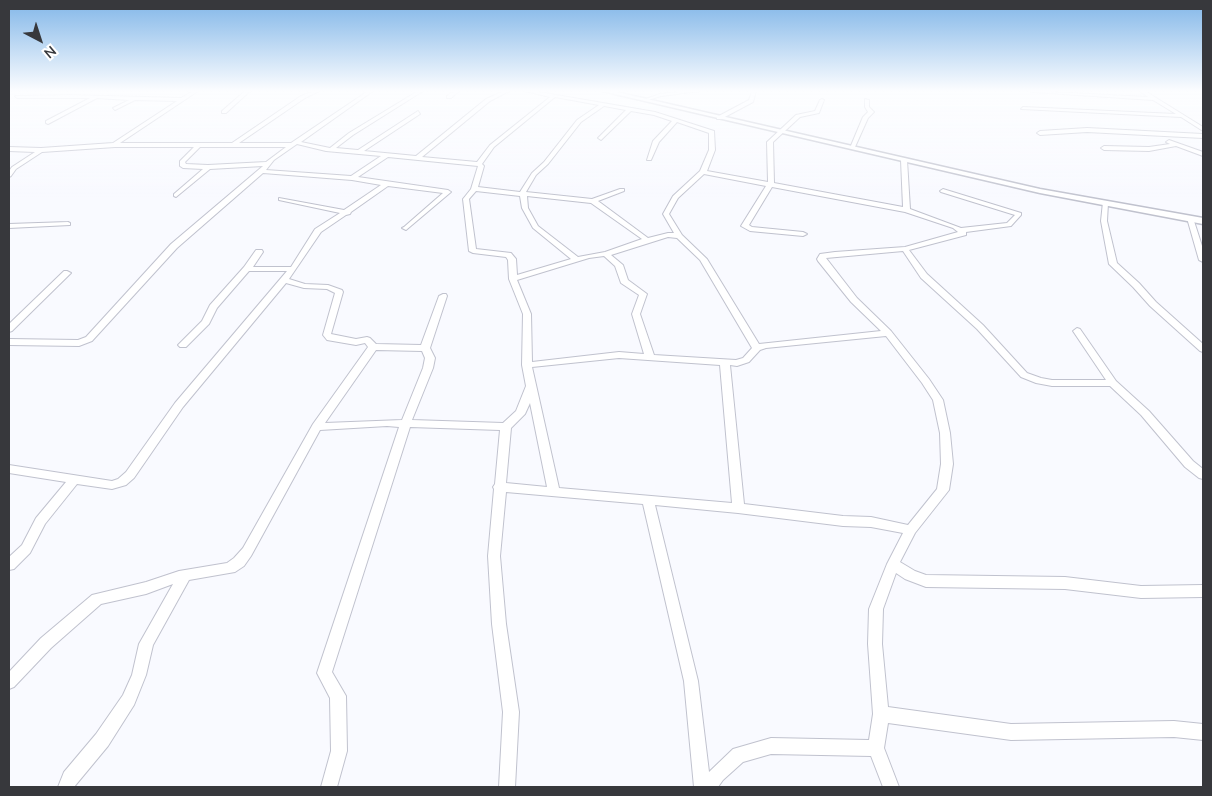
<!DOCTYPE html>
<style>
body{margin:0}
#map{position:relative;width:1212px;height:796px;overflow:hidden;background:#f9faff;font-family:"Nunito Sans",sans-serif}
canvas{display:block}
.frame{position:absolute;inset:0;border:10px solid #37383c;pointer-events:none}
.north{position:absolute;left:15px;top:15px;width:50px;height:50px;-webkit-text-stroke:4px #fff;paint-order:stroke;rotate:140deg;font-size:14px;font-weight:700;line-height:20px;text-align:center;color:#37383c}
.north::after{content:'';display:block;margin:auto;width:18px;height:22px;background:#37383c;clip-path:polygon(50% 0,100% 100%,50% 72%,0 100%)}
</style>
<div id="map">
<canvas width="1212" height="796"></canvas>
<div class="frame"></div>
<div class="north">N</div>
</div>
<script>
const c = document.querySelector('canvas').getContext('2d');
c.lineJoin = 'round';
const shape = rows => new Path2D(rows.map(r => 'M' + r).join(''));
function trace(path, color, width, dash) { c.strokeStyle = color; c.lineWidth = width; c.lineCap = dash ? 'butt' : 'round'; c.setLineDash(dash || []); c.stroke(path); }
function fillPath(path, color) { c.fillStyle = color; c.fill(path, 'evenodd'); }
const minor = shape([
 [193,91,198,91,120,143,232,143,301,96,314,91,319,91,305,98,239,143,291,143,368,91,373,91,301,142,330,148,349,133,418,91,423,91,353,135,336,148,358,150,418,111,420,114,364,151,416,156,486,99,504,91,509,91,490,101,422,157,477,162,490,145,550,97,525,91,533,91,655,112,714,131,715,150,707,171,768,182,767,142,796,115,815,111,820,100,822,99,824,100,819,113,800,117,773,142,774,183,903,207,901,160,904,158,907,160,910,209,961,228,1007,223,1015,215,941,192,940,191,943,189,1021,213,1021,215,1011,226,966,232,966,235,909,250,927,274,983,325,1027,373,1041,378,1052,380,1106,380,1073,331,1077,328,1080,329,1116,381,1149,411,1193,461,1203,469,1203,479,1199,478,1185,467,1141,415,1110,386,1052,386,1036,383,1021,377,977,329,921,278,903,251,826,258,857,298,891,331,929,379,943,400,950,433,953,464,949,490,915,533,900,562,915,571,926,575,1065,577,1141,586,1203,585,1203,597,1141,598,1065,589,926,587,905,579,896,573,883,609,882,644,888,707,1011,724,1174,721,1203,724,1203,740,1174,737,1011,740,888,723,884,748,899,787,883,787,871,756,771,754,743,762,723,780,718,787,694,787,684,681,643,504,506,492,500,556,506,624,519,712,515,787,499,787,503,712,492,624,488,556,494,489,493,487,495,484,500,430,410,427,332,672,346,696,347,751,337,787,321,787,331,751,330,698,317,673,399,427,387,426,320,430,251,556,244,566,235,572,189,580,153,645,146,675,134,705,108,746,74,787,58,787,64,772,96,734,123,695,132,675,139,644,173,584,146,594,101,604,51,648,14,687,9,689,9,672,41,638,92,595,146,582,179,571,227,563,234,558,243,548,313,424,368,347,365,343,356,345,327,340,323,335,335,293,327,289,304,288,286,283,183,407,134,478,126,485,112,489,77,484,45,524,30,553,14,569,9,570,9,557,22,545,36,518,66,482,9,473,9,465,112,481,118,479,126,472,175,403,287,271,249,271,217,308,209,324,186,347,180,347,178,345,202,321,210,305,244,267,256,250,262,250,263,252,253,267,291,267,315,229,340,213,279,200,279,198,344,210,381,185,352,180,263,173,177,248,92,341,79,346,9,345,9,339,78,340,86,337,171,244,263,166,210,169,176,197,174,196,174,194,203,169,183,168,180,166,180,161,194,147,115,147,42,152,16,169,11,176,9,177,9,171,12,167,35,152,9,151,9,147,41,148,113,143,177,101,135,100,115,110,113,108,129,100,97,98,48,124,46,123,46,121,90,98,17,98,15,96,70,95,181,98,193,91],
 [555,97,599,105,577,120,544,162,532,173,520,192,478,187,484,166,482,164,494,147,555,97],
 [604,106,626,110,598,138,601,140,631,111,654,115,672,121,653,141,647,160,651,160,659,142,677,122,709,133,709,150,700,171,673,196,663,214,674,233,668,233,648,238,598,201,624,191,624,189,620,189,592,199,526,192,536,175,548,164,581,122,604,106],
 [297,144,326,151,381,156,351,176,266,170,274,160,297,144],
 [200,147,286,147,266,162,208,165,186,164,185,162,200,147],
 [388,157,478,166,471,189,463,199,469,251,473,253,506,257,508,260,509,279,523,314,522,365,526,386,516,411,503,423,412,420,433,368,435,358,430,348,447,296,446,294,443,294,439,296,421,345,376,344,370,338,367,337,356,339,331,334,343,292,342,290,328,285,305,284,289,279,321,232,346,215,350,214,351,212,388,186,443,193,404,227,402,228,406,230,451,192,448,190,358,177,388,157],
 [704,174,766,186,741,226,750,231,803,236,807,234,803,232,752,227,749,225,772,187,905,212,953,228,958,232,905,247,835,252,820,254,817,259,818,261,851,302,881,331,759,344,707,259,682,235,669,214,678,198,704,174],
 [476,191,520,196,522,208,533,228,571,259,517,275,516,259,511,253,476,249,469,199,476,191],
 [527,196,591,203,642,239,605,252,578,257,538,226,528,208,527,196],
 [668,237,677,238,700,260,752,348,743,358,736,360,654,355,640,314,647,294,628,280,623,265,611,255,668,237],
 [604,256,615,266,621,283,639,295,632,314,644,354,619,352,532,362,531,314,517,280,589,258,604,256],
 [886,336,922,383,933,400,940,433,941,464,937,489,908,525,871,517,843,516,744,504,730,365,737,366,749,362,760,350,766,348,886,336],
 [376,350,422,351,425,358,423,368,402,420,325,423,376,350],
 [619,358,720,365,732,503,559,488,532,367,619,358],
 [530,403,547,487,506,483,511,428,525,414,530,403],
 [655,505,738,513,843,526,871,527,903,533,887,564,869,609,868,644,873,714,869,740,771,738,733,749,709,772,698,681,655,505],
 [245,91,250,91,226,113,222,113,222,111,245,91],
 [454,91,459,91,451,98,447,98,447,96,454,91],
 [686,91,699,91,661,96,645,101,643,100,660,94,686,91],
 [752,91,756,91,753,102,721,119,717,119,717,117,749,100,752,91],
 [1031,91,1148,97,1140,91,1145,91,1203,127,1203,131,1181,117,1021,109,1023,107,1176,114,1153,100,1033,92,1031,91],
 [865,99,869,100,869,107,874,112,868,118,855,147,850,148,863,117,868,112,865,107,865,99],
 [1087,128,1203,134,1203,138,1087,132,1040,135,1037,133,1040,131,1087,128],
 [1169,140,1203,152,1203,156,1176,146,1149,151,1104,150,1101,148,1104,146,1149,147,1170,144,1166,142,1169,140],
 [1103,202,1108,203,1107,221,1117,263,1139,283,1156,302,1203,344,1203,352,1200,351,1150,306,1133,287,1109,264,1101,221,1103,202],
 [1190,216,1193,218,1203,249,1203,262,1199,260,1187,218,1190,216],
 [68,222,70,223,70,225,9,228,9,224,68,222],
 [64,271,67,271,71,273,12,331,9,332,9,324,64,271]
]);
const tertiary = shape([
 [602,91,612,91,1040,189,1203,218,1203,224,1040,193,602,91]
]);
trace(minor, '#c0c2ce', 2);
trace(tertiary, '#c0c2ce', 3);
fillPath(minor, '#fff');
fillPath(tertiary, '#fff');
const sky = c.createLinearGradient(0, 0, 0, 202);
sky.addColorStop(0, '#81b6e8');
sky.addColorStop(0.45, '#fcfdff');
sky.addColorStop(1, '#fcfdff00');
c.fillStyle = sky;
c.fillRect(0, 0, 1212, 202);
</script>
